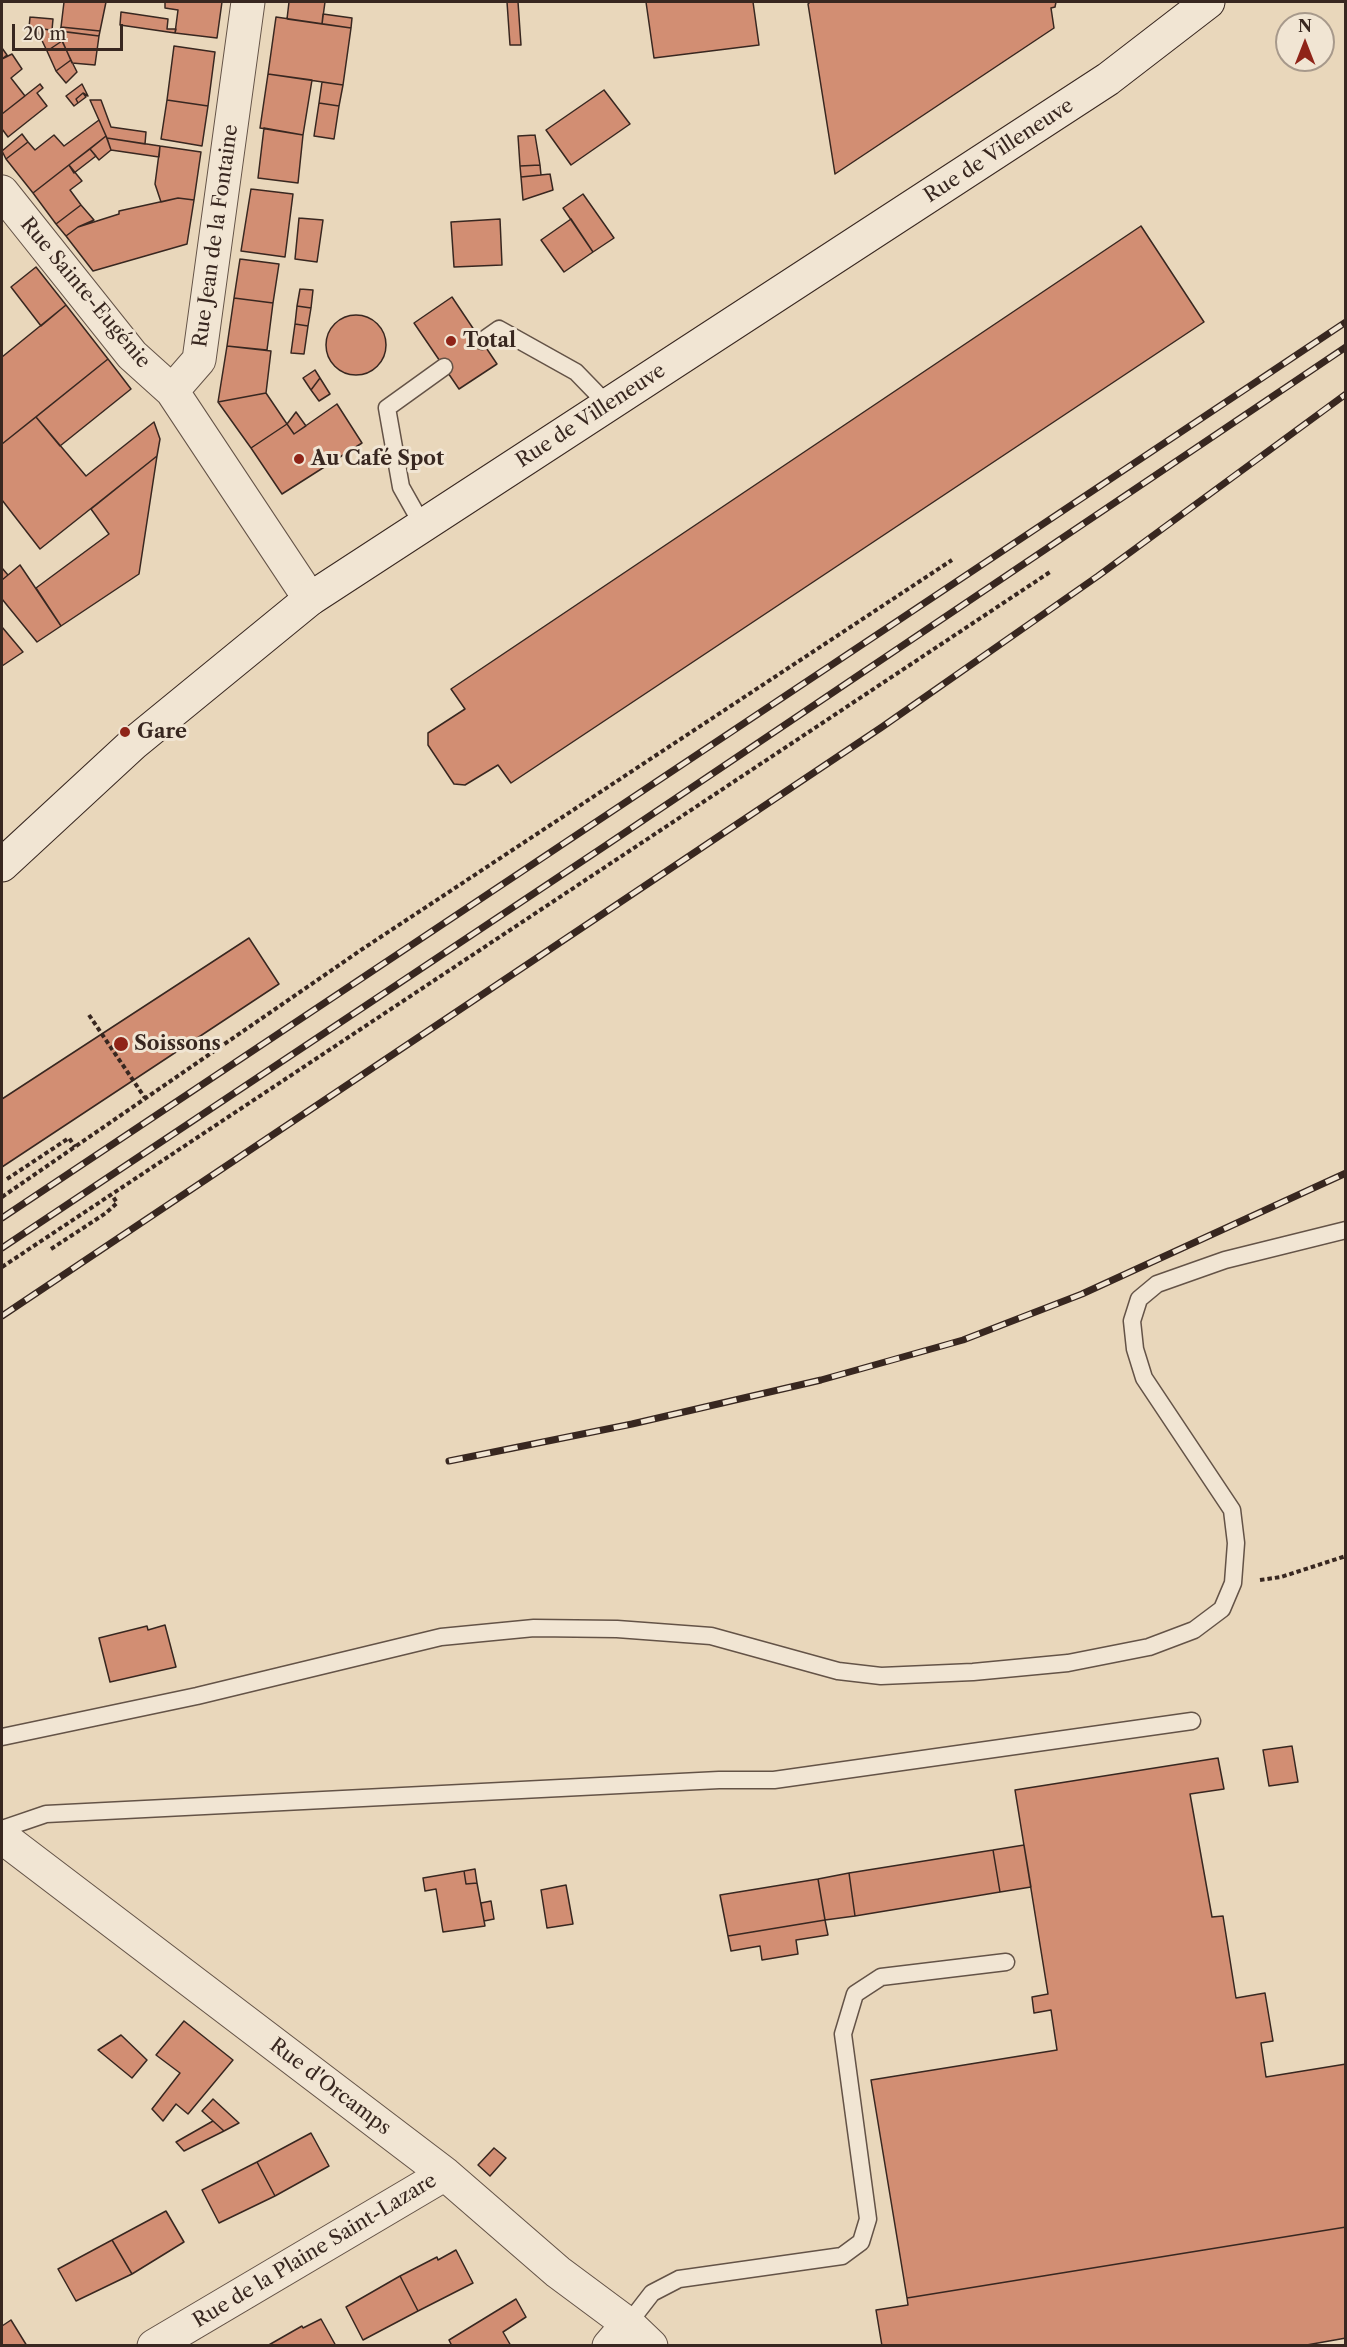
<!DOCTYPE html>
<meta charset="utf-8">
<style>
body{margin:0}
#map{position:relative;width:1347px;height:2347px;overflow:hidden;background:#e9d7bb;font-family:"Libre Caslon Text",serif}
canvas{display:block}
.frame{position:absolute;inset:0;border:3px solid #382720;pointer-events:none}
.north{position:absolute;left:1275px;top:12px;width:60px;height:60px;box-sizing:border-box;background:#f1e5d3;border:2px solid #a7998b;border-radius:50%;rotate:0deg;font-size:16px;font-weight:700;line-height:24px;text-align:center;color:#382720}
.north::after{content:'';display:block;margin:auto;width:21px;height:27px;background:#8f2418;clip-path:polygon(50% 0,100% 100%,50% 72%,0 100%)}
.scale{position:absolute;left:12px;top:24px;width:111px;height:27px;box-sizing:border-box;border:3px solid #382720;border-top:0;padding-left:8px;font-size:18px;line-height:21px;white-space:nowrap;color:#382720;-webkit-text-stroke:4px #f1e5d3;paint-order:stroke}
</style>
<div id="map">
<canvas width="1347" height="2347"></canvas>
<div class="frame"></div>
<div class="north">N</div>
<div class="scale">20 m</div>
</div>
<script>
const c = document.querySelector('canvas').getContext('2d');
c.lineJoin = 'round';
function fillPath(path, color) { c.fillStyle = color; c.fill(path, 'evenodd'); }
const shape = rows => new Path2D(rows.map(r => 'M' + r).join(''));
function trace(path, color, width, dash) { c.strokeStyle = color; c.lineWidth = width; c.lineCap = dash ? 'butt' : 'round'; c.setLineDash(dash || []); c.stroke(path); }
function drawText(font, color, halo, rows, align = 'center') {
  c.font = font + ' "Libre Caslon Text",serif'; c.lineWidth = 6; c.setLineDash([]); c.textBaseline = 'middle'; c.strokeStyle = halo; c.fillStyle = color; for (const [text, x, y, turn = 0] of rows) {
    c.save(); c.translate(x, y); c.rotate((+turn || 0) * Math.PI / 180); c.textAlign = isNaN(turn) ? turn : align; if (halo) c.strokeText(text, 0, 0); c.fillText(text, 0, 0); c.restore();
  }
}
const building = shape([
 [64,2,106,2,100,31,61,27,64,2],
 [165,2,222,2,217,38,175,33,178,10,165,8,165,2],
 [289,2,325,2,322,24,287,19,289,2],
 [507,2,518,2,521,45,510,45,507,2],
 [646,2,753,2,759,45,654,58,646,2],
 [810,2,1056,2,1055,7,1051,8,1054,28,835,174,808,4,810,2],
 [121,12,168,19,167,29,176,29,175,33,120,25,121,12],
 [323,14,352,18,351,28,322,24,323,14],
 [30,17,53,19,52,30,29,28,30,17],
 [276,17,351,28,343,85,268,74,276,17],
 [61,27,100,31,99,36,60,31,61,27],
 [36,28,58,31,62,41,47,51,36,28],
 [58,31,99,36,95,65,72,63,58,31],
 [62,41,71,60,56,71,47,51,62,41],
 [174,46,215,52,208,106,167,100,174,46],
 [2,48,7,55,2,59,2,48],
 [12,54,22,69,11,78,25,96,2,114,2,59,12,54],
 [71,60,77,72,66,83,56,71,71,60],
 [268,74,312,80,303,135,260,128,268,74],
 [322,82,343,85,339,106,319,103,322,82],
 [40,84,43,88,37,93,47,106,8,137,2,129,2,114,40,84],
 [82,84,88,96,83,93,76,99,78,103,74,106,66,96,82,84],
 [604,90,630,124,571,165,546,130,604,90],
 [83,93,86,97,78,103,76,99,83,93],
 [90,100,101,100,111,127,146,132,145,144,107,138,90,100],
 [167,100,208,106,202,146,161,139,167,100],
 [319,103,339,106,334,139,314,136,319,103],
 [99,120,106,136,33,193,6,159,28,142,35,150,54,135,64,146,99,120],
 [264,128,303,135,298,183,258,178,264,128],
 [22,134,28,142,6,159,2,151,22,134],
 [535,135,540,165,520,166,518,136,535,135],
 [106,136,111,150,99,160,90,149,106,136],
 [107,138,160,146,159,157,111,150,107,138],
 [160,146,201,152,194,200,178,198,161,202,155,184,160,146],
 [90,149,96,156,74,173,69,165,90,149],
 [69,165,82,181,70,190,81,205,56,224,33,193,69,165],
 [540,165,541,175,521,177,520,166,540,165],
 [550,174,553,190,523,200,521,177,550,174],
 [251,189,293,194,285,257,241,251,251,189],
 [583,194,614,238,593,252,563,208,583,194],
 [178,198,194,200,187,244,93,271,66,236,78,227,119,214,119,211,178,198],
 [81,205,94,220,78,227,66,236,56,224,81,205],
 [299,218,323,220,317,262,295,259,299,218],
 [500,219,502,265,454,267,451,222,500,219],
 [571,219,593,252,564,272,541,240,571,219],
 [1141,226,1204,322,511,783,498,765,465,785,454,784,428,745,428,733,465,709,451,689,1141,226],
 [240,259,279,264,273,303,234,298,240,259],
 [36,267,66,305,41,326,11,287,36,267],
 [300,289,313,290,311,308,297,306,300,289],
 [452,297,497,364,459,389,414,323,452,297],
 [234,298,273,303,267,350,227,346,234,298],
 [66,305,108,359,2,444,2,357,66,305],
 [297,306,311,308,308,326,295,324,297,306],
 '326 345a30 30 0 1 1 60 0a30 30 0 1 1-60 0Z',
 [295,324,308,326,304,354,291,353,295,324],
 [227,346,271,351,266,393,218,402,227,346],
 [108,359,131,389,60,446,36,417,108,359],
 [315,370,320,378,311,390,303,378,315,370],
 [320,378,330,394,319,401,311,390,320,378],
 [266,393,287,424,251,448,218,402,266,393],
 [337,404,362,443,282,494,251,448,287,424,294,434,337,404],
 [296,412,306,426,294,434,287,424,296,412],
 [36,417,86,476,154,422,160,439,157,456,40,549,2,500,2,444,36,417],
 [157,456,139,574,61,626,36,588,109,534,91,509,157,456],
 [20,565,61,626,37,642,2,599,2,580,20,565],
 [2,568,8,575,2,580,2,568],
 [2,627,23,652,2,666,2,627],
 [249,938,279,984,2,1167,2,1099,249,938],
 [165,1625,176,1667,110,1682,99,1638,147,1626,148,1630,165,1625],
 [1292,1746,1298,1782,1269,1786,1263,1750,1292,1746],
 [1218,1758,1224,1789,1190,1794,1212,1917,1223,1916,1236,1998,1265,1993,1273,2041,1261,2043,1266,2077,1346,2064,1346,2227,907,2298,871,2080,1057,2050,1051,2010,1034,2013,1032,1997,1048,1994,1015,1790,1218,1758],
 [1024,1845,1031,1887,1000,1892,993,1850,1024,1845],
 [993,1850,1000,1892,855,1916,849,1873,993,1850],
 [475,1869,477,1883,466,1884,464,1871,475,1869],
 [464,1871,466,1884,477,1883,485,1926,443,1932,436,1889,425,1891,423,1878,464,1871],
 [849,1873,855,1916,825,1920,818,1879,849,1873],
 [818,1879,825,1920,728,1936,720,1895,818,1879],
 [566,1885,573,1924,547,1928,541,1890,566,1885],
 [491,1901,494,1919,484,1921,481,1903,491,1901],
 [825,1920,828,1935,796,1940,798,1954,762,1960,760,1946,731,1951,728,1936,825,1920],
 [184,2021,233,2060,188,2114,176,2104,163,2121,152,2109,180,2073,156,2055,184,2021],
 [121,2035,147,2060,132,2078,98,2050,121,2035],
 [213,2099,239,2123,224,2131,202,2111,213,2099],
 [213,2121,224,2131,184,2151,176,2142,213,2121],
 [311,2133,329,2166,275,2196,257,2162,311,2133],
 [494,2148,506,2158,490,2176,478,2165,494,2148],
 [257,2162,275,2196,219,2223,202,2190,257,2162],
 [166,2211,184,2242,132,2274,112,2240,166,2211],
 [1346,2227,1346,2338,1301,2346,882,2346,876,2310,908,2305,907,2298,1346,2227],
 [112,2240,132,2274,76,2301,58,2269,112,2240],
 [456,2250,473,2283,418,2311,400,2276,437,2257,438,2260,456,2250],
 [400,2276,418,2311,363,2340,346,2307,400,2276],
 [516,2299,526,2317,503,2332,511,2346,452,2346,449,2340,516,2299],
 [321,2319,336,2346,267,2346,302,2326,303,2328,321,2319],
 [11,2320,27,2346,2,2346,2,2326,11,2320]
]);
fillPath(building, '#d28e73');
trace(building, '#382720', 1.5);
const lane = shape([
 [482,341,499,329,576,372,608,405],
 [423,526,401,487,387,408,444,367],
 [2,1737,197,1696,441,1637,534,1628,617,1629,711,1636,838,1671,881,1676,973,1672,1068,1663,1149,1647,1194,1630,1222,1609,1233,1583,1236,1543,1232,1510,1144,1378,1135,1349,1132,1321,1139,1299,1157,1284,1225,1260,1346,1230],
 [2,1829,46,1814,719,1780,774,1780,1192,1721],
 [628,2324,652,2293,679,2279,842,2256,861,2242,868,2219,843,2034,855,1994,881,1977,1006,1962]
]);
const street = shape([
 [248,2,199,360,172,391,310,599],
 [2,192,132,355,172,391],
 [2,1837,445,2174,558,2272,628,2324,651,2346],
 [154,2346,445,2174],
 [609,2346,628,2324]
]);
const secondary = shape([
 [2,865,134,743,310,599,1108,79,1208,2]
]);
trace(lane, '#645347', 19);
trace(street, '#645347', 35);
trace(secondary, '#382720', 35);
trace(shape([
 [89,1015,145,1098],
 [7,1179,69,1138,75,1147],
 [2,1197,364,948,952,560],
 [51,1249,106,1213,117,1203,112,1195],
 [2,1267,1050,572],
 [1260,1580,1281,1577,1346,1556]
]), '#382720', 4, [4.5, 3]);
trace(lane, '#f1e5d3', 16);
trace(street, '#f1e5d3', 33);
trace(secondary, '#f1e5d3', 33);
const rail = shape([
 [2,1218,1346,322],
 [2,1248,602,848,1346,347],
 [2,1316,882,727,1098,576,1346,394],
 [449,1461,632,1424,821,1380,963,1340,1082,1294,1346,1173]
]);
trace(rail, '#382720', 7);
trace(rail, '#f1e5d3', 4.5, [14]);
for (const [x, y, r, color] of [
 [451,341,6,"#8f2418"],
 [299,459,6,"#8f2418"],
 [125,732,6,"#8f2418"],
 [121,1044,8,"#8f2418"]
]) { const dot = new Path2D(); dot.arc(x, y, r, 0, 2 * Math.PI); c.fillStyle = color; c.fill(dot); trace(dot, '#f1e5d3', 2); }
drawText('20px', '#382720', '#f1e5d3', [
 ["Rue de Villeneuve",999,151,-33],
 ["Rue Jean de la Fontaine",216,236,-82],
 ["Rue Sainte-Eugénie",85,293,50],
 ["Rue de Villeneuve",591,416,-33],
 ["Rue d'Orcamps",330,2087,37],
 ["Rue de la Plaine Saint-Lazare",315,2251,-31]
]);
drawText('bold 20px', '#382720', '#f1e5d3', [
 ["Total",463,341],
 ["Au Café Spot",311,459],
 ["Gare",137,732],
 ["Soissons",134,1044]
], 'left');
</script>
